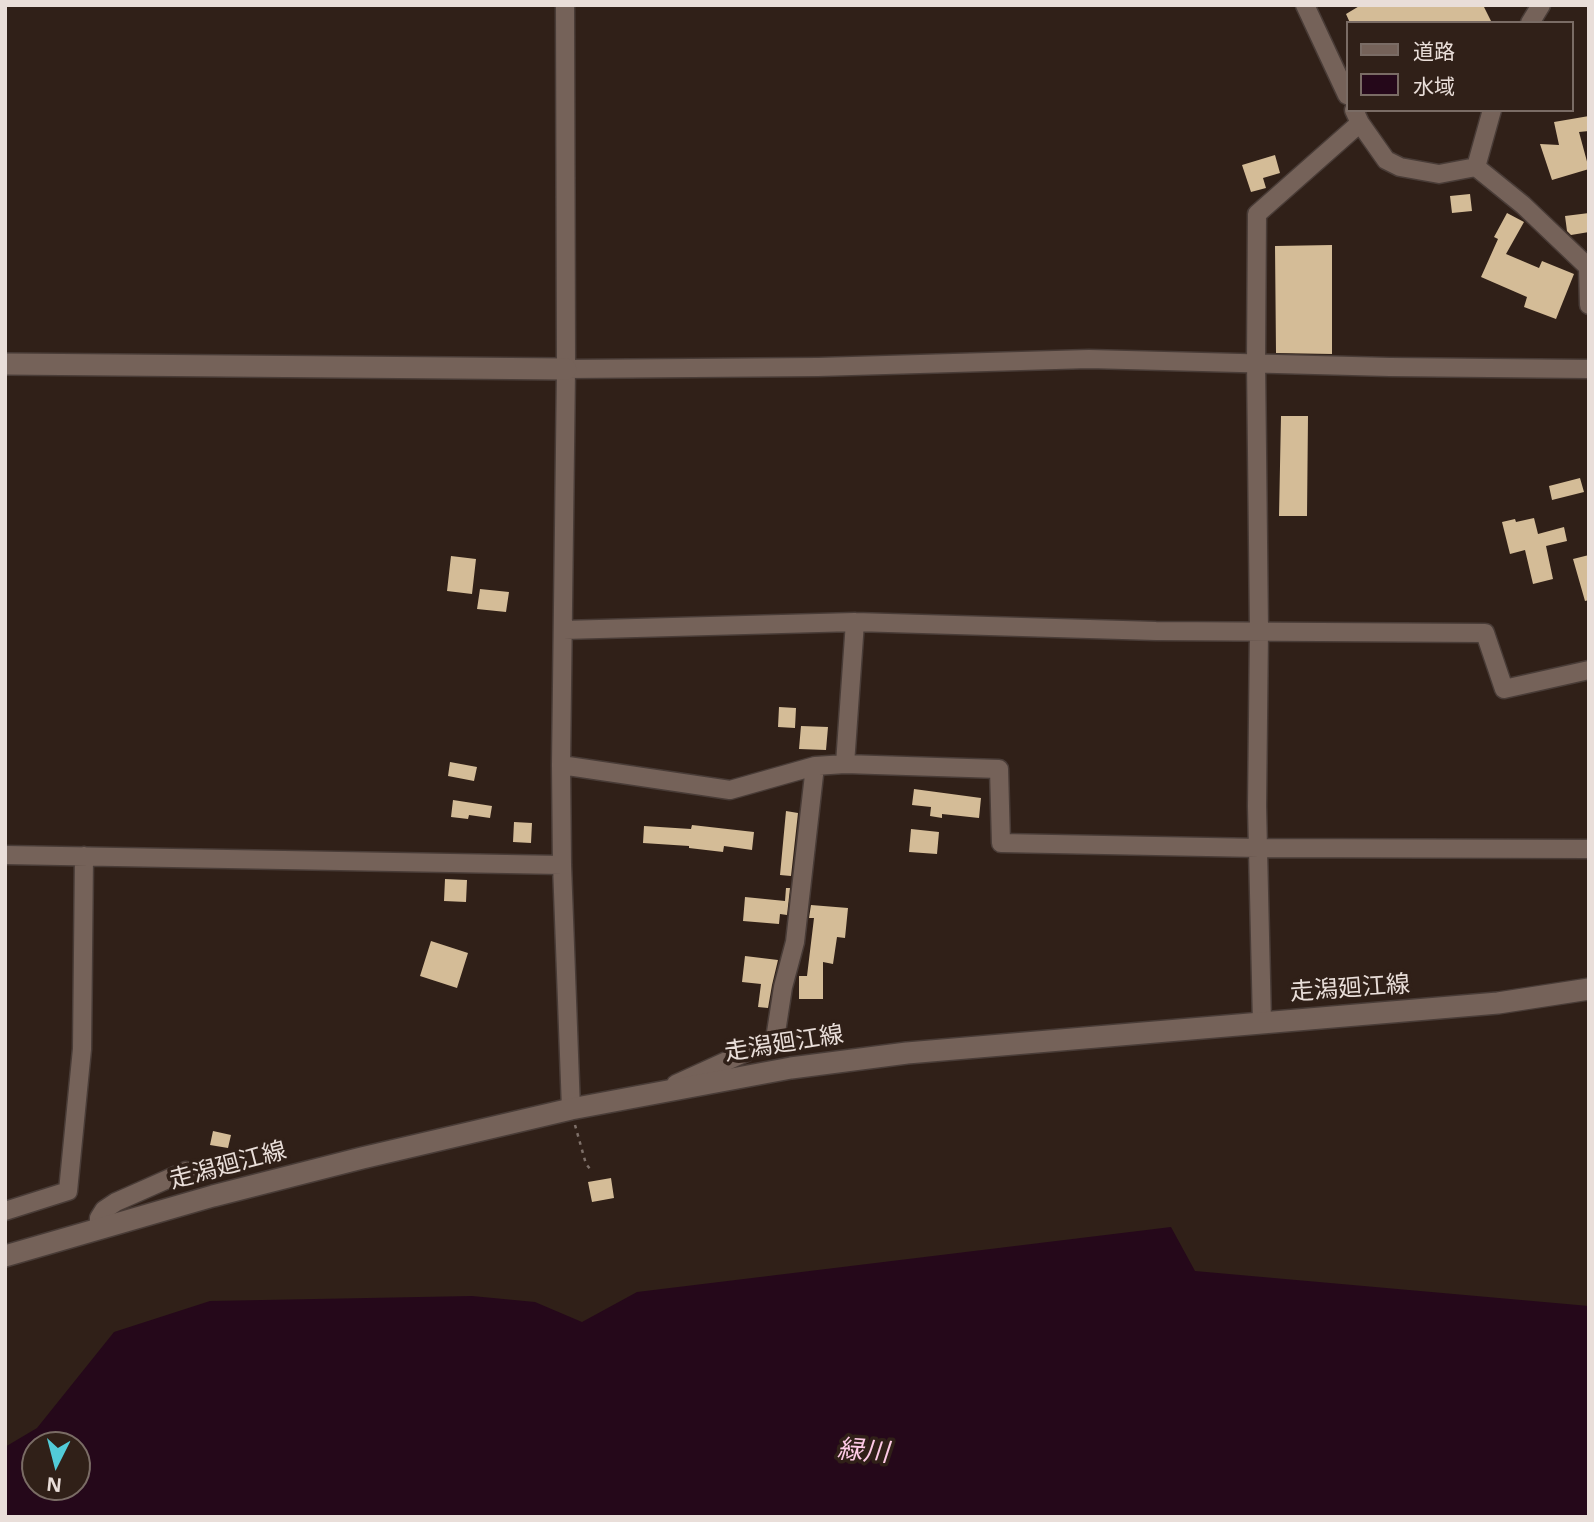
<!DOCTYPE html>
<meta charset="utf-8">
<style>
body{margin:0}
#map{position:relative;width:1594px;height:1522px;overflow:hidden;background:#302018;font-family:"Noto Sans","Noto Sans JP",sans-serif}
canvas{display:block}
.frame{position:absolute;inset:0;border:7px solid #e9ded9;pointer-events:none}
.legend{position:absolute;left:1346px;top:21px;width:228px;height:91px;box-sizing:border-box;background:#302018;border:2px solid #7a6c65;margin:0;padding:9px 12px;list-style:none;font-size:21px;color:#e9ded9}
.legend li{display:flex;align-items:center;gap:14px;height:35px}
.legend b{width:35px;border:2px solid #7a6c65}
.north{position:absolute;left:21px;top:1431px;width:70px;height:70px;box-sizing:border-box;background:#302018;border:2px solid #7a6c65;border-radius:50%;rotate:186deg;font-size:19px;font-weight:700;line-height:28px;text-align:center;color:#e9ded9}
.north::after{content:'';display:block;margin:auto;width:24px;height:32px;background:#52cbd8;clip-path:polygon(50% 0,100% 100%,50% 72%,0 100%)}
</style>
<div id="map">
<canvas width="1594" height="1522"></canvas>
<div class="frame"></div>
<ul class="legend">
<li><b style="height:9px;background:#756259"></b>道路</li>
<li><b style="height:19px;background:#25081a"></b>水域</li>
</ul>
<div class="north">N</div>
</div>
<script>
const c = document.querySelector('canvas').getContext('2d');
c.lineJoin = 'round';
function fillPath(path, color) { c.fillStyle = color; c.fill(path, 'evenodd'); }
const shape = rows => new Path2D(rows.map(r => 'M' + r).join(''));
function trace(path, color, width, dash) { c.strokeStyle = color; c.lineWidth = width; c.lineCap = dash ? 'butt' : 'round'; c.setLineDash(dash || []); c.stroke(path); }
function drawText(font, color, halo, rows, align = 'center') {
  c.font = font + ' "Noto Sans","Noto Sans JP",sans-serif'; c.lineWidth = 7; c.setLineDash([]); c.textBaseline = 'middle'; c.strokeStyle = halo; c.fillStyle = color; for (const [text, x, y, turn = 0] of rows) {
    c.save(); c.translate(x, y); c.rotate((+turn || 0) * Math.PI / 180); c.textAlign = isNaN(turn) ? turn : align; if (halo) c.strokeText(text, 0, 0); c.fillText(text, 0, 0); c.restore();
  }
}
fillPath(shape([
 [1171,1227,1195,1271,1589,1306,1589,1517,5,1517,5,1447,37,1428,114,1332,210,1301,472,1296,535,1302,582,1322,637,1292],
 [35,1445,77,1445,77,1487,35,1487]
]), '#25081a');
fillPath(shape([
 [1361,5,1483,5,1492,23,1350,23,1346,14],
 [1589,116,1589,131,1579,132,1589,169,1552,180,1540,144,1559,145,1554,122],
 [1275,155,1280,173,1263,178,1266,188,1251,192,1242,165],
 [1470,194,1472,211,1452,213,1450,196],
 [1507,213,1524,222,1506,254,1539,268,1542,261,1574,274,1556,319,1524,307,1527,297,1481,277,1498,239,1494,237],
 [1589,213,1589,232,1571,235,1567,231,1565,216],
 [1332,245,1332,354,1276,353,1275,246],
 [1281,416,1308,416,1307,516,1279,516],
 [1580,478,1584,492,1552,500,1549,486],
 [1534,518,1538,534,1564,527,1567,541,1546,546,1553,579,1533,584,1525,550,1510,554,1502,522,1515,519,1516,522],
 [1589,555,1589,600,1585,601,1573,559],
 [451,556,476,559,472,594,447,591],
 [480,589,509,592,506,612,477,609],
 [779,707,796,708,795,728,778,727],
 [801,726,828,727,826,750,799,749],
 [450,762,477,767,474,781,448,776],
 [914,789,981,798,979,818,942,814,942,818,930,816,931,807,912,805],
 [453,800,492,806,490,818,469,815,468,819,451,817],
 [786,811,798,813,791,876,780,875],
 [514,822,532,823,531,843,513,842],
 [692,825,754,832,752,850,724,846,723,852,689,848,689,846,643,843,644,826,691,829],
 [911,829,939,832,937,854,909,852],
 [445,879,467,880,466,902,444,901],
 [786,888,790,888,787,915,780,914,779,924,743,921,745,897,785,901],
 [811,905,848,908,845,938,837,937,833,964,823,962,823,999,799,999,799,976,807,976,814,918,809,918],
 [431,941,468,953,457,988,420,976],
 [745,956,778,960,772,985,768,1008,758,1007,761,984,742,982],
 [213,1131,231,1135,228,1148,210,1145],
 [611,1178,614,1198,592,1202,588,1182]
]), '#d4bc97');
const minor = shape([
 [565,5,566,369,561,765,562,865,571,1109],
 [1305,5,1347,95],
 [1530,23,1541,5],
 [1354,110,1360,123,1386,160,1400,167,1439,174,1476,167],
 [1476,167,1523,205,1588,267,1589,305],
 [1476,167,1492,110],
 [566,369,818,367,1089,359,1390,367,1589,369],
 [563,630,855,622,1156,631,1485,633,1504,689,1589,670],
 [845,764,855,622],
 [561,765,730,790,815,766,845,764,999,769,1001,843,1259,848,1589,849],
 [5,855,562,865],
 [1262,1023,1257,806,1259,631,1256,362,1257,214,1360,123],
 [676,1084,775,1039,783,987,795,942,815,766],
 [5,1211,68,1191,82,1049,84,856],
 [99,1228,99,1218,104,1210,116,1202,186,1171]
]);
const tertiary = shape([
 [5,364,566,369]
]);
const secondary = shape([
 [5,1256,213,1196,362,1158,571,1109,791,1068,907,1053,1498,1003,1589,989]
]);
trace(minor, '#493c37', 21);
trace(tertiary, '#493c37', 24);
trace(secondary, '#493c37', 24);
trace(shape([
 [575,1125,586,1164,591,1170]
]), '#7e7069', 2.5, [3.5, 5]);
trace(minor, '#756259', 18);
trace(tertiary, '#756259', 21);
trace(secondary, '#756259', 21);
drawText('24px', '#e9ded9', '#302018', [
 ["走潟廻江線",1350,989,-4],
 ["走潟廻江線",784,1044,-9],
 ["走潟廻江線",228,1166,-15]
]);
drawText('italic 26px', '#fecae6', '#302018', [
 ["緑川",863,1452,4]
]);
</script>
